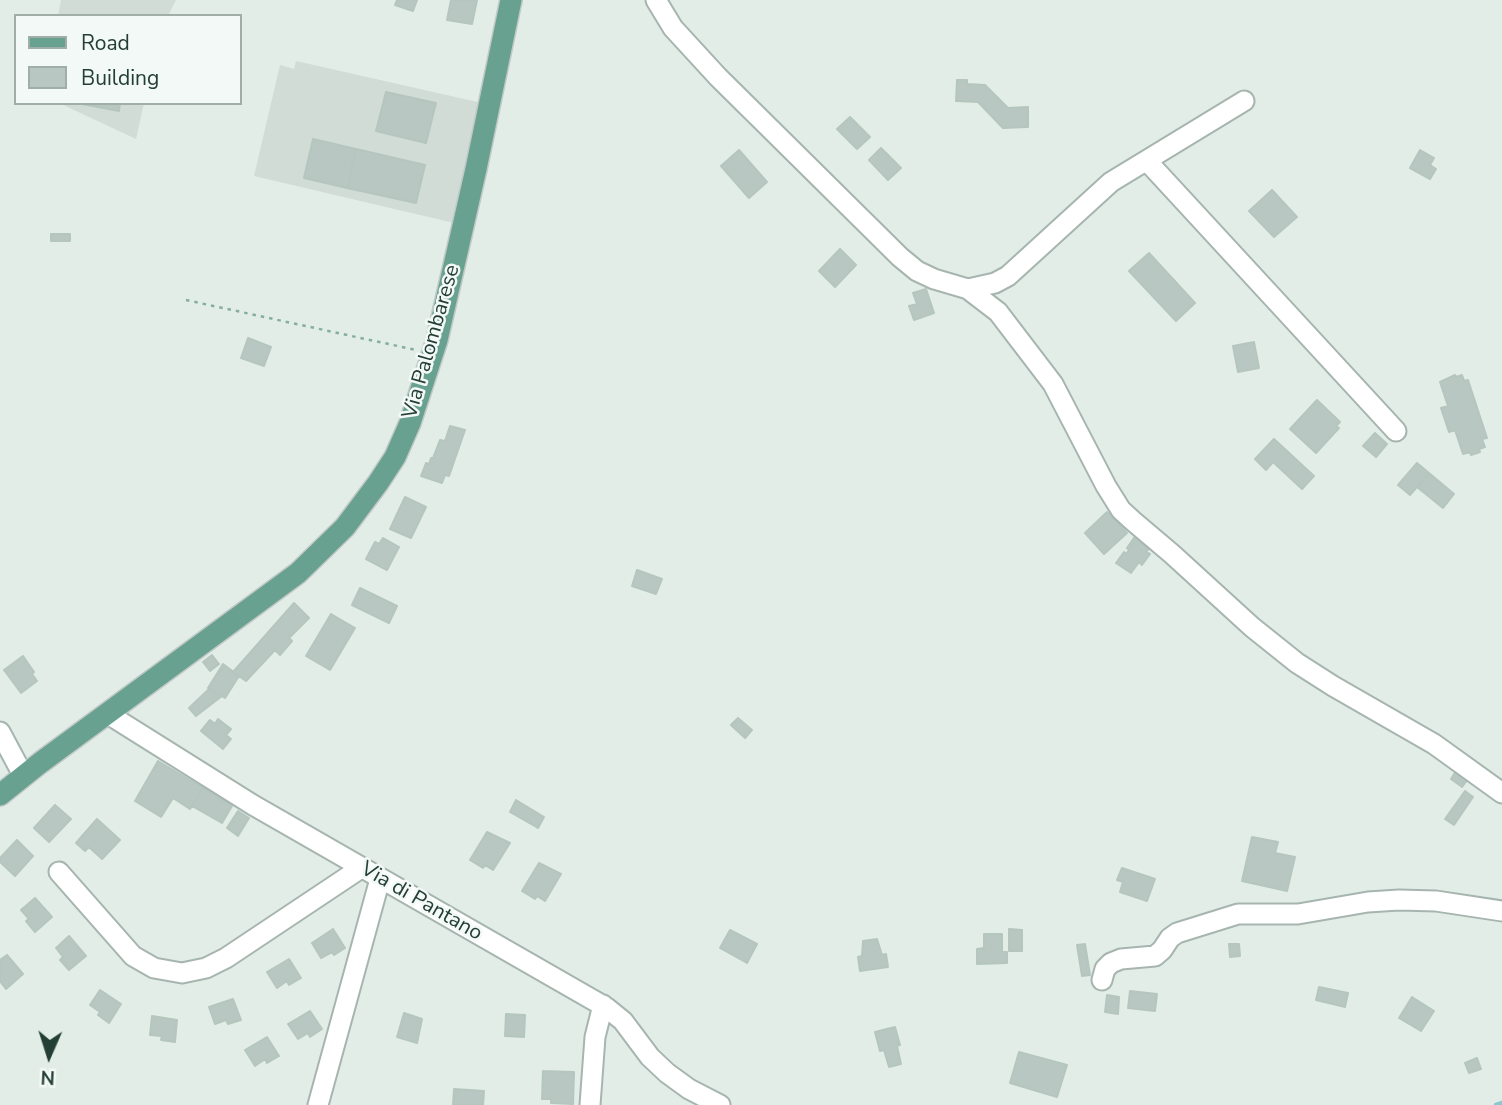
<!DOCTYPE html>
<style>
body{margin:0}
#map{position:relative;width:1502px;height:1105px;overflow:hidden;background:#e3ede8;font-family:"Nunito Sans",sans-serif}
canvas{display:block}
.legend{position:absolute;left:14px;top:14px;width:228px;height:91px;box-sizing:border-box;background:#f3f9f6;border:2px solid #a0aea9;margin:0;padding:9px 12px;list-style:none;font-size:21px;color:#233e35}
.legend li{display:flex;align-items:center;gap:14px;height:35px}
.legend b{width:35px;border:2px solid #a0aea9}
.north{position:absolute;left:14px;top:1021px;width:70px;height:70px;-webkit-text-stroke:5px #f3f9f6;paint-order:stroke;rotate:183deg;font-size:19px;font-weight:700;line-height:28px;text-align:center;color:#233e35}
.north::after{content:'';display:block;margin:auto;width:24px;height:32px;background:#233e35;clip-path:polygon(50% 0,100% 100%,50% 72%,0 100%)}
</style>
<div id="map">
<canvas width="1502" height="1105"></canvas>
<ul class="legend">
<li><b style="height:9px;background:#68a190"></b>Road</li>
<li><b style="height:19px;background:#b8c7c1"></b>Building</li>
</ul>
<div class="north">N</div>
</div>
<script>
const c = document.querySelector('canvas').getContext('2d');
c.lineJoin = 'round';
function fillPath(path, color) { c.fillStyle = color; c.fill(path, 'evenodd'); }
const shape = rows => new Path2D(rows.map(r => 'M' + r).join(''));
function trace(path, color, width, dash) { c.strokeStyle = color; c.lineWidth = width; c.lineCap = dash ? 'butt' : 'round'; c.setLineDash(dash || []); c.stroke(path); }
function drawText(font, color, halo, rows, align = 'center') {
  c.font = font + ' "Nunito Sans",sans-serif'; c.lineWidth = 5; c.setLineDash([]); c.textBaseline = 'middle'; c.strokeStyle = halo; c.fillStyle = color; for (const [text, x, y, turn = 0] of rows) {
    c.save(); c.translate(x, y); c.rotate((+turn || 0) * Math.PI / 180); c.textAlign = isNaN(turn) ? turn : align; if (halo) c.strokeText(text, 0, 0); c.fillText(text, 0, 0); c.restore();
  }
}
fillPath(shape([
 [61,0,176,0,168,16,58,16],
 [296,61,482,103,454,223,254,176,280,65,294,69],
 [59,103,144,103,136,139]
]), '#d1dcd7');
trace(shape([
 [1496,1105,1502,1103]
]), '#8cc8d0', 4.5);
const building = shape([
 [397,0,417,0,413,11,395,5,397,0],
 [451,0,477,0,472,24,447,20,451,0],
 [957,80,967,80,967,84,985,85,1008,108,1028,107,1028,127,1003,128,978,102,956,101,957,80],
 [386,92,436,103,426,143,376,131,386,92],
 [77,103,120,103,119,111,77,103],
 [850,117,870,137,857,149,837,129,850,117],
 [313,139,356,149,347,188,304,178,313,139],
 [881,148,901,168,888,180,869,160,881,148],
 [356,149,425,165,416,203,347,188,356,149],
 [739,150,767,182,749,198,721,166,739,150],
 [1420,150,1434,158,1430,165,1436,169,1430,179,1410,168,1420,150],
 [1272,190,1297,217,1274,237,1249,211,1272,190],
 [51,234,70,234,70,241,51,241,51,234],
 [840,249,856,265,835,287,819,271,840,249],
 [1149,253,1195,303,1176,321,1129,271,1149,253],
 [926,289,934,313,914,320,909,306,917,304,913,293,926,289],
 [248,338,271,347,264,366,241,358,248,338],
 [1254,342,1259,368,1238,372,1233,346,1254,342],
 [1455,375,1456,377,1462,375,1464,381,1468,380,1487,438,1482,439,1485,447,1479,449,1480,452,1471,455,1470,452,1463,454,1455,430,1449,432,1441,408,1448,406,1440,382,1455,375],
 [1317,400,1340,422,1336,426,1339,428,1316,453,1290,429,1317,400],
 [450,426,465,430,449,476,445,475,442,483,421,476,426,463,429,464,431,458,433,458,440,440,445,441,450,426],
 [1375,433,1387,444,1376,457,1363,446,1375,433],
 [1274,439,1314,476,1302,489,1273,462,1266,470,1255,459,1274,439],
 [1417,463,1429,473,1410,495,1398,485,1417,463],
 [1429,473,1454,494,1443,508,1417,487,1429,473],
 [405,497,426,507,411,538,390,529,405,497],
 [1107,512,1127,533,1104,554,1085,533,1107,512],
 [1136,535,1151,546,1146,552,1150,554,1142,565,1139,562,1131,573,1116,563,1124,552,1126,554,1129,550,1127,548,1136,535],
 [383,538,399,547,387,570,366,559,375,542,379,544,383,538],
 [637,570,662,579,656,594,632,586,637,570],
 [360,588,397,606,389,623,352,605,360,588],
 [294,603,309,618,289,638,292,641,280,655,275,650,246,681,233,672,294,603],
 [331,614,355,628,330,670,306,656,331,614],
 [212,655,219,664,210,671,203,662,212,655],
 [23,656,34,672,32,674,37,681,21,693,4,670,23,656],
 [223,664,239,676,225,698,208,688,223,664],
 [209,689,222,696,196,716,189,708,209,689],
 [738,718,752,730,745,738,731,725,738,718],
 [218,719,231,729,226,735,231,739,223,749,201,731,210,720,215,724,218,719],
 [158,761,203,788,190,809,173,798,161,817,135,801,158,761],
 [1456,771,1468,779,1462,787,1451,779,1456,771],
 [203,788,232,806,222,823,192,806,203,788],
 [1465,791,1473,797,1454,825,1445,819,1465,791],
 [516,800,544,817,538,828,510,812,516,800],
 [55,805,71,819,49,842,34,828,55,805],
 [238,811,249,818,238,836,227,828,238,811],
 [97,819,120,840,102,859,89,847,85,851,76,843,97,819],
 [487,832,510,843,493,870,485,865,483,868,470,860,487,832],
 [1252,837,1278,842,1275,853,1295,857,1287,891,1242,881,1252,837],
 [17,840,33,856,15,876,0,862,0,858,17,840],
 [539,863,561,874,545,901,537,896,535,899,522,891,539,863],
 [1122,868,1155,879,1147,901,1120,892,1123,882,1117,880,1122,868],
 [35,898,52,917,35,932,26,921,29,919,21,910,35,898],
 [333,929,345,948,334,955,332,952,321,958,312,943,333,929],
 [1009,929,1022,930,1022,951,1009,951,1009,929],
 [730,930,757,944,747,963,720,948,730,930],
 [984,934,1002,934,1002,952,1007,952,1007,963,977,964,977,949,984,948,984,934],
 [69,936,86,956,69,970,60,960,63,957,56,948,69,936],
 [877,939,882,955,886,954,888,967,860,971,858,957,862,956,863,941,877,939],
 [1085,944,1090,975,1082,976,1077,945,1085,944],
 [1229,944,1239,944,1240,956,1230,957,1229,944],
 [7,955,23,974,6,989,0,981,0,960,7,955],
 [289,959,301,978,289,985,287,981,277,988,267,972,289,959],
 [1319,987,1348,993,1345,1007,1316,1000,1319,987],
 [100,990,121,1004,109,1023,98,1015,100,1012,90,1005,100,990],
 [1130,991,1157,994,1155,1011,1128,1008,1130,991],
 [1107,995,1119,997,1118,1014,1105,1012,1107,995],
 [1412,997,1434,1011,1421,1031,1399,1018,1412,997],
 [233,999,241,1020,228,1024,226,1020,215,1024,209,1007,233,999],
 [310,1011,322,1029,310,1037,308,1033,298,1039,288,1024,310,1011],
 [404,1013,422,1019,417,1043,397,1037,404,1013],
 [506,1014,525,1015,524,1037,505,1036,506,1014],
 [152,1016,177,1020,175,1042,161,1040,162,1036,150,1035,152,1016],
 [895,1027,900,1045,897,1046,901,1064,889,1067,884,1050,880,1051,875,1032,895,1027],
 [267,1037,279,1056,267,1063,265,1059,255,1066,245,1050,267,1037],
 [1019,1052,1067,1065,1057,1097,1010,1083,1019,1052],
 [1477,1058,1481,1069,1469,1073,1465,1063,1477,1058],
 [543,1071,574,1072,573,1104,551,1103,551,1099,542,1099,543,1071],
 [454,1089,484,1091,483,1105,453,1105,454,1089]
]);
fillPath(building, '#b8c7c1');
trace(building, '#b5c6bf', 2);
const minor = shape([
 [656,0,673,28,718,77,900,257,917,271,934,279,968,289,998,312,1053,384,1106,486,1121,510,1133,521,1172,554,1252,627,1297,663,1333,686,1434,744,1502,793],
 [1147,161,1396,431],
 [968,289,995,283,1008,276,1111,182,1244,101],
 [108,714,253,805,607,1008,623,1021,650,1057,667,1073,689,1089,720,1105],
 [0,732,23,775],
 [59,872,133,956,154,968,182,973,206,968,226,958,361,868],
 [1102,980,1105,969,1111,963,1121,959,1155,956,1162,950,1170,938,1177,933,1238,914,1298,914,1368,902,1399,900,1436,901,1502,911],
 [318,1105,380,879],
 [590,1105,595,1037,603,1005]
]);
const major = shape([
 [0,795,40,763,298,573,345,527,378,483,395,457,410,423,437,340,476,169,511,0]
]);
trace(minor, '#a6b5af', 23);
trace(major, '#c1c9c6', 24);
trace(shape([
 [186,300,416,350]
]), '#84afa0', 2.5, [3.5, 5]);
trace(minor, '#fff', 19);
trace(major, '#68a190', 21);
drawText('21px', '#233e35', '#f3f9f6', [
 ["Via Palombarese",432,342,-74],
 ["Via di Pantano",421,902,30]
]);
</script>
